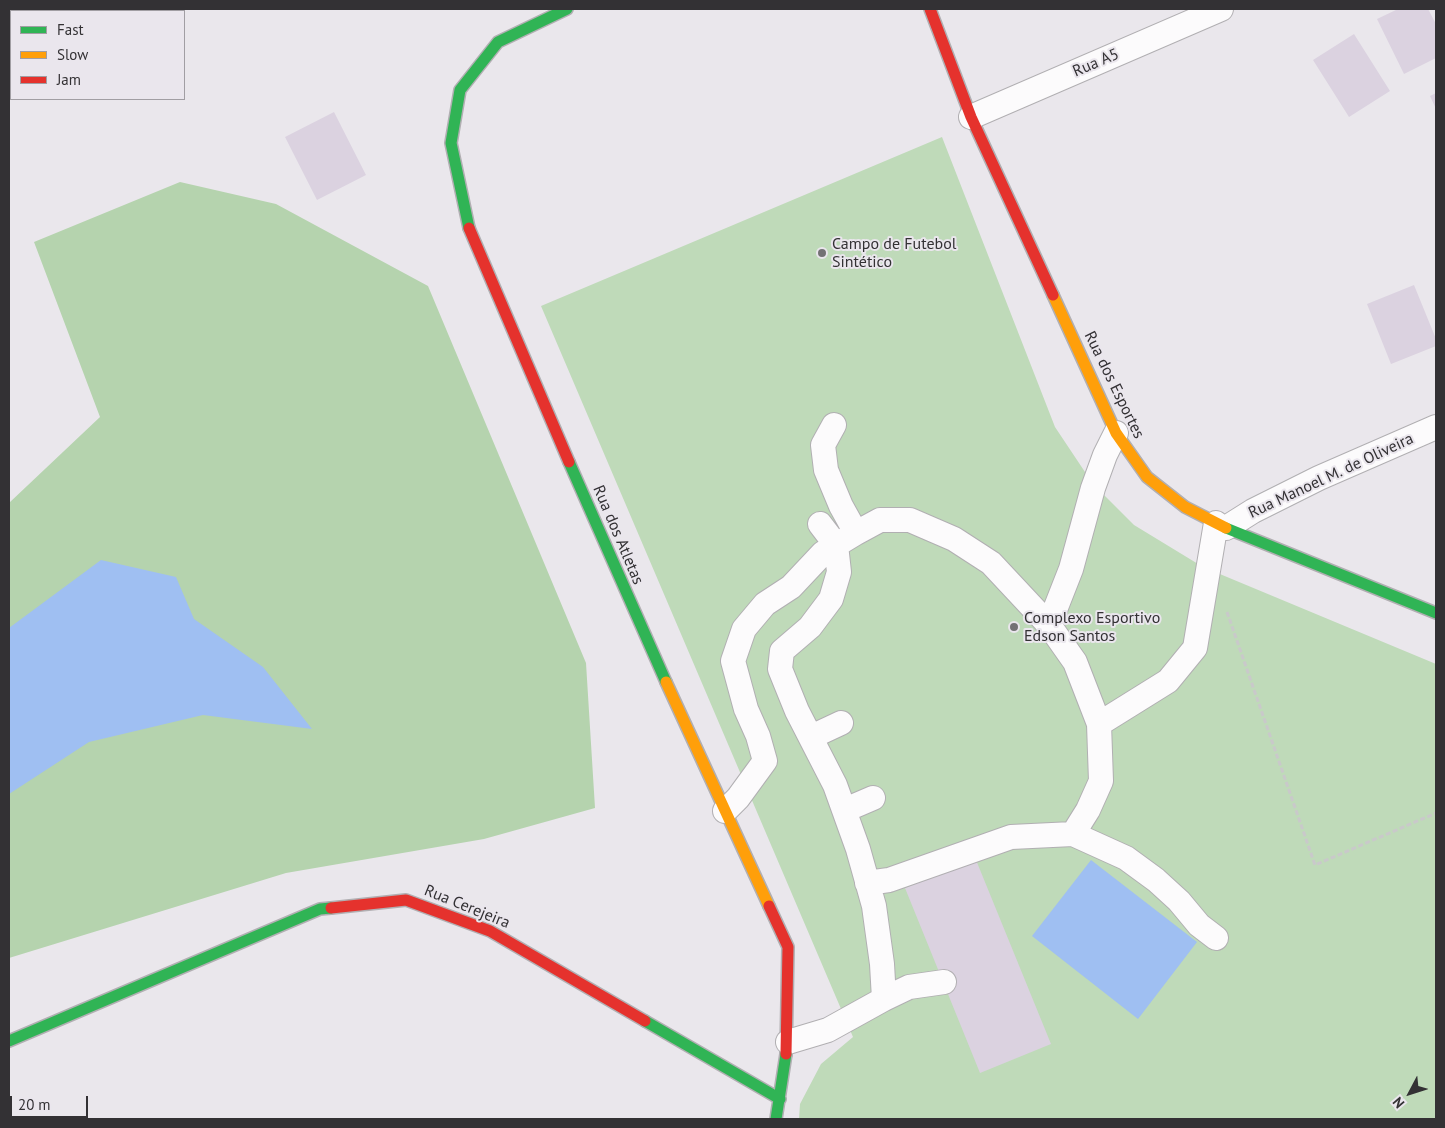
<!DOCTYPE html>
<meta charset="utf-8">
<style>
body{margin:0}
#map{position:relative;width:1445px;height:1128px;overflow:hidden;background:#eae7ec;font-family:"PT Sans",sans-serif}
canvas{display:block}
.frame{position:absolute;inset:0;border:10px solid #333134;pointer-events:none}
.legend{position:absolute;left:10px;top:10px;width:175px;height:90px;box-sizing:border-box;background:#eae6ed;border:1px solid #a19ea3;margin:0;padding:6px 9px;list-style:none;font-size:15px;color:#333134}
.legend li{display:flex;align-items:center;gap:10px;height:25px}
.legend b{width:25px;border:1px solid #a19ea3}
.north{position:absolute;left:1385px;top:1068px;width:50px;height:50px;-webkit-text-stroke:4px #eae6ed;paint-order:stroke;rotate:230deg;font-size:14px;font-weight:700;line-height:20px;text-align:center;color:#333134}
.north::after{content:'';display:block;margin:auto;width:18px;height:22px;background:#333134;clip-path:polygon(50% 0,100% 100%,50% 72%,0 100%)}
.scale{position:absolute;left:10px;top:1096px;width:78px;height:22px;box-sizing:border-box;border:2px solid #333134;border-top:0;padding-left:6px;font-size:15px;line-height:18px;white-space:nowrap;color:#333134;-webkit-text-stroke:4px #eae6ed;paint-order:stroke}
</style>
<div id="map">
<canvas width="1445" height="1128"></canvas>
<div class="frame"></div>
<ul class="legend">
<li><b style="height:6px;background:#30b455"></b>Fast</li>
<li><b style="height:6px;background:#ff9f0a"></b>Slow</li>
<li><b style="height:6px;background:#e5322d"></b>Jam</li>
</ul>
<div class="north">N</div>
<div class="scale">20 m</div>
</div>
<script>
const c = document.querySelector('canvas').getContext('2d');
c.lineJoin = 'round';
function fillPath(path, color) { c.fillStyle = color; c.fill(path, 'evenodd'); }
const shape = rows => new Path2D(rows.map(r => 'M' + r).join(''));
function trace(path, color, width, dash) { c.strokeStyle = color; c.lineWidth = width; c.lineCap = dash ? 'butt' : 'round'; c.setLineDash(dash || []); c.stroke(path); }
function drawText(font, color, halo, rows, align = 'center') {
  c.font = font + ' "PT Sans",sans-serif'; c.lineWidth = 4; c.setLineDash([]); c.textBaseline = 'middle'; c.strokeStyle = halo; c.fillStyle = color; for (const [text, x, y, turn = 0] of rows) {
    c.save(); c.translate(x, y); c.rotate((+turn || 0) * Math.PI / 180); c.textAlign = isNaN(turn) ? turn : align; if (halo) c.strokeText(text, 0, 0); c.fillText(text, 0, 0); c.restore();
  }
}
fillPath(shape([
 [942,137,1055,427,1093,484,1134,525,1203,567,1436,664,1436,1119,799,1119,800,1104,821,1064,853,1037,541,306]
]), '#bfdab9');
fillPath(shape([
 [180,182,276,204,428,286,586,663,595,808,484,839,286,873,9,958,9,503,100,417,34,242]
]), '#b5d3ae');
fillPath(shape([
 [101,560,176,577,194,619,263,667,312,729,203,715,89,742,9,794,9,628],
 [1091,860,1197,942,1138,1019,1032,936]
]), '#9fbff2');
fillPath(shape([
 [1398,9,1428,9,1436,24,1436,58,1404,74,1377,19],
 [1354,34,1390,91,1349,117,1313,60],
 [1436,93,1436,109,1430,96],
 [334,112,366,175,317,200,285,137],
 [1414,285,1436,339,1436,346,1391,364,1367,304],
 [976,860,1051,1044,980,1073,905,888]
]), '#dbd2e0');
const street = shape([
 [971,117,1221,9],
 [834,425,823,445,826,470,841,506,856,533],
 [820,524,836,545,839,572,831,599,810,627,782,651,780,669,797,711,835,785,858,849,874,906,882,964,884,999],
 [1226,528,1253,511,1319,478,1436,427],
 [1099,724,1075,662,1049,625,1071,569,1093,488,1105,455,1116,433],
 [811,737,841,723],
 [845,810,873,798],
 [725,811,738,798,765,761,758,736,746,709,733,661,744,629,765,604,791,587,823,553,856,533,880,520,910,520,954,539,991,563,1049,625],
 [867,883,889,880,1011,837,1073,834],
 [1216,938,1199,925,1179,901,1156,880,1126,858,1073,834,1088,810,1101,781,1099,724,1168,681,1195,648,1216,523],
 [788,1042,828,1030,884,999,909,987,944,982]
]);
const fast = shape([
 [469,228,451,143,460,90,498,42,567,9],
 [569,462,666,682],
 [1226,528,1436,613],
 [645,1021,780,1099],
 [9,1041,320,909,331,908],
 [776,1119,786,1054]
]);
const slow = shape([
 [1053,295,1116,433,1147,477,1185,507,1226,528],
 [666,682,769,906]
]);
const jam = shape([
 [930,9,971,117,1053,295],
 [469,228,569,462],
 [769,906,788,947,786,1054],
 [331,908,406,900,490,931,645,1021]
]);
trace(street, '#b1afb2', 26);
trace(fast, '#b1afb2', 14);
trace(slow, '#b1afb2', 14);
trace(jam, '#b1afb2', 14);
trace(shape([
 [1227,612,1315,865,1436,813]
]), '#c9c9ca', 3, [5, 2.5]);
trace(street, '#fcfbfc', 24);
trace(fast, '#30b455', 11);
trace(slow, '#ff9f0a', 11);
trace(jam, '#e5322d', 11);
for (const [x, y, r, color] of [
 [822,253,5,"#737174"],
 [1014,627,5,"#737174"]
]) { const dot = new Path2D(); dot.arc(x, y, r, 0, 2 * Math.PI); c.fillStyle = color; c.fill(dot); trace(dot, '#eae6ed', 2); }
drawText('16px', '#333134', '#eae6ed', [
 ["Rua A5",1096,63,-23],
 ["Rua dos Esportes",1114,385,64],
 ["Rua Manoel M. de Oliveira",1331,476,-25],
 ["Rua dos Atletas",618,535,67],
 ["Rua Cerejeira",467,907,22]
]);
drawText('16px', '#333134', '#eae6ed', [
 ["Campo de Futebol",832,244],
 ["Sintético",832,262],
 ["Complexo Esportivo",1024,618],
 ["Edson Santos",1024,636]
], 'left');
</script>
